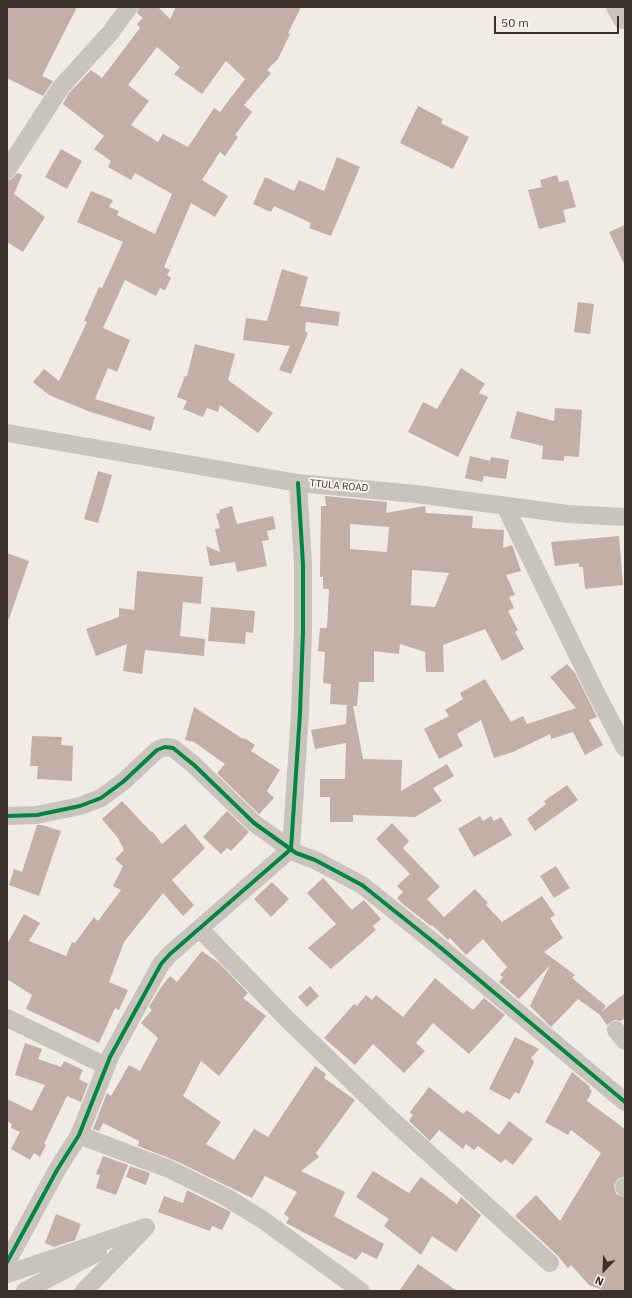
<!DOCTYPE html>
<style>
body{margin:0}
#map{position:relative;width:632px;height:1298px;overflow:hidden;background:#f0ebe5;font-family:"IBM Plex Sans",sans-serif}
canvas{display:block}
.frame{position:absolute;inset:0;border:8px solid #3b302b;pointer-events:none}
.north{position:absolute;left:584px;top:1250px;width:40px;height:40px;-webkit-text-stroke:3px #fbf5ee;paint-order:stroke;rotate:203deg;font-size:11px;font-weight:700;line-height:16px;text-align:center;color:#3b302b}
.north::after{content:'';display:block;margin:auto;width:14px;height:18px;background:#3b302b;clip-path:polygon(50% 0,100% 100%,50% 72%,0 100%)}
.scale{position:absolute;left:494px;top:16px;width:125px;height:18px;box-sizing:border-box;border:2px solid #3b302b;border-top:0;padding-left:5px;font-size:12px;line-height:14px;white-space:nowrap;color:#3b302b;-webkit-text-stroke:3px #fbf5ee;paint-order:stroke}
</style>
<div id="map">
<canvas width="632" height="1298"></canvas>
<div class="frame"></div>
<div class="north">N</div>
<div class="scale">50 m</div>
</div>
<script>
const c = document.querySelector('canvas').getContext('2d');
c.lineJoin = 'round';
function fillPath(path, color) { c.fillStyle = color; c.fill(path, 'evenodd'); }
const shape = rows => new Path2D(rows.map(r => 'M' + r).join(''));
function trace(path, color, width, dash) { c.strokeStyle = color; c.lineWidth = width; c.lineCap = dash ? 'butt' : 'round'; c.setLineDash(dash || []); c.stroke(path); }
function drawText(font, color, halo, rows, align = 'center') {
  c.font = font + ' "IBM Plex Sans",sans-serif'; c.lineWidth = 4; c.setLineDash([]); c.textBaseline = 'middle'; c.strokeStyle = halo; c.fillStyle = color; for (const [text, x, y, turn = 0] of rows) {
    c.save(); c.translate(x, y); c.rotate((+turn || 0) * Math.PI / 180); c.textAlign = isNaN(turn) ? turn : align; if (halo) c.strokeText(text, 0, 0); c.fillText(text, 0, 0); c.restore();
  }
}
fillPath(shape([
 [7,7,77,7,42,76,53,81,43,96,7,78],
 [139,7,158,7,170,19,176,7,301,7,288,33,290,34,278,59,267,70,271,73,244,105,252,112,235,135,238,137,225,156,220,152,202,180,228,196,215,217,191,203,164,267,170,270,167,275,171,278,165,290,160,288,156,296,125,280,103,328,130,340,117,372,108,368,95,399,155,417,151,431,88,411,49,395,33,382,44,369,59,381,87,322,84,321,99,287,102,288,123,242,77,222,91,191,113,200,109,207,119,211,117,215,155,234,172,194,135,173,131,180,108,167,111,161,94,149,104,136,63,104,69,93,91,70,102,78,140,28,137,24,143,18,137,13],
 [157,47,180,67,174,74,202,94,226,61,245,79,220,112,214,108,188,147,163,134,158,142,131,125,149,101,128,85],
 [418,106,443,119,441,123,469,137,453,169,400,143],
 [61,149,82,161,67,189,45,177],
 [337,157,360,167,331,236,309,228,311,223,274,206,271,212,253,204,265,177,294,191,299,180,324,191],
 [17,173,22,175,14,194,45,217,23,252,7,242,7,180,12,179],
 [557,175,559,182,568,180,576,207,563,210,566,222,539,229,528,190,542,187,540,180],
 [625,225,625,266,609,232],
 [282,269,308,277,300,306,340,312,338,326,306,322,305,331,308,333,291,374,279,370,290,346,243,340,246,318,267,321],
 [578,302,594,304,590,334,574,332],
 [195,344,235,354,228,380,273,413,258,433,220,405,218,412,207,408,203,417,183,409,187,401,177,397,185,376,187,376],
 [461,368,485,384,479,393,488,397,458,457,408,432,423,402,437,409],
 [555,408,582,410,579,457,564,456,564,461,542,459,543,446,510,438,517,411,554,421],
 [470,456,490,461,491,457,509,460,506,479,484,476,482,482,465,478],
 [98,471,112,475,98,523,84,519],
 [325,496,387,502,386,513,425,506,426,513,473,516,472,528,504,530,503,548,512,545,521,571,506,575,515,595,509,597,514,608,508,611,518,630,515,632,524,649,502,661,485,629,443,645,444,672,426,672,425,652,400,644,399,654,374,651,374,682,359,682,357,706,353,706,363,759,402,760,401,791,447,764,454,776,433,788,442,801,415,817,353,815,353,822,330,822,330,797,320,797,320,779,345,779,346,743,315,749,311,730,346,724,347,705,330,704,331,684,323,683,325,652,318,651,320,628,327,628,329,589,323,589,323,577,320,577,321,506,326,506],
 [350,524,389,527,387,552,350,549],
 [412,570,449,573,435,607,411,605],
 [232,506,237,524,273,516,276,529,267,531,269,540,262,541,267,566,237,572,235,562,210,566,206,546,220,552,215,529,220,528,216,514,220,513,219,510],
 [619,536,623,585,585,589,583,567,579,567,579,563,555,566,551,542],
 [7,553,29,561,9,619,7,619],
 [137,571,203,577,201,604,183,602,180,636,205,639,204,656,145,650,142,674,123,671,127,644,96,656,86,629,119,617,119,608,134,610],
 [211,607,255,611,253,633,246,632,245,644,208,641],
 [567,664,575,673,597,717,589,720,603,745,585,755,573,732,551,739,550,734,513,752,494,758,481,720,457,734,463,746,439,759,424,729,449,716,445,710,463,699,460,693,485,679,511,722,523,716,527,724,576,708,550,677],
 [194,707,243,739,244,738,255,745,251,751,280,770,267,791,274,798,259,814,217,773,225,764,194,742,185,740],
 [32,736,62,737,61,745,73,746,72,781,37,779,38,766,30,766],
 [567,785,578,800,535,831,527,819,546,804,544,801],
 [122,801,151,832,152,831,162,844,185,824,205,848,172,880,194,905,183,916,163,893,124,942,109,982,128,990,119,1010,115,1008,99,1043,26,1009,32,995,7,979,7,944,24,914,40,923,29,941,66,956,72,942,75,943,94,917,98,921,121,890,113,886,123,866,115,859,124,850,118,838,102,819],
 [227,811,249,832,231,851,227,848,221,854,203,837],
 [480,816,483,821,491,816,494,821,501,817,512,835,474,857,458,829],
 [392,823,409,841,403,848,440,887,427,899,444,917,475,889,488,903,486,905,502,922,542,896,555,915,550,918,563,938,544,952,575,975,572,978,606,1006,601,1012,625,993,625,1018,621,1021,614,1020,607,1025,599,1014,578,999,551,1027,530,1006,550,965,519,999,499,982,503,977,500,975,507,967,483,939,466,955,450,938,448,940,432,925,431,926,404,905,397,898,403,892,397,886,410,874,376,839],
 [37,825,42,825,61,831,39,896,9,885,14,869,22,872],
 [556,866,570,888,554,898,540,876],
 [323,878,352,910,364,900,381,919,373,926,376,930,331,969,308,948,336,924,307,893],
 [272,882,289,899,271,917,254,899],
 [202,951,219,963,248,993,243,998,266,1016,219,1076,201,1061,183,1096,221,1122,206,1144,234,1160,254,1129,268,1137,315,1066,326,1074,324,1078,355,1100,316,1153,319,1157,301,1171,345,1192,334,1216,384,1244,377,1259,362,1252,356,1260,286,1223,289,1218,284,1214,297,1192,265,1176,252,1198,174,1160,138,1146,139,1141,103,1123,99,1131,93,1129,107,1093,111,1096,129,1065,140,1071,158,1038,141,1023,152,1010,149,1007,161,987,170,976,177,982],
 [435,978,473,1010,484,998,505,1015,469,1054,433,1023,416,1043,425,1051,404,1073,373,1044,355,1065,324,1038,354,1004,357,1006,366,995,372,1000,376,995,403,1017],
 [310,986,319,996,307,1007,298,997],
 [515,1037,539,1049,531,1058,534,1062,519,1094,515,1092,510,1100,489,1089],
 [25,1043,42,1049,38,1059,61,1067,64,1061,83,1070,79,1079,88,1084,81,1102,67,1096,44,1144,46,1145,40,1157,34,1153,30,1160,11,1149,20,1132,11,1128,12,1124,7,1121,7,1099,32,1111,45,1085,15,1075],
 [572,1072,590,1087,589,1089,592,1091,587,1101,625,1129,625,1176,618,1179,614,1185,616,1194,625,1197,625,1291,605,1291,589,1285,571,1265,568,1268,557,1255,515,1216,536,1195,560,1221,601,1153,571,1130,568,1135,545,1122],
 [429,1087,463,1114,467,1110,499,1135,509,1121,533,1139,513,1165,505,1159,501,1163,478,1146,474,1150,466,1144,463,1149,439,1130,430,1141,409,1121,413,1115,410,1112],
 [103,1156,128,1165,116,1195,96,1188,100,1175,96,1174],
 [130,1166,150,1173,146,1185,126,1177],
 [373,1171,409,1193,421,1177,457,1204,461,1197,481,1215,456,1252,432,1236,421,1255,384,1226,389,1219,356,1197],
 [187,1190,231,1212,222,1230,212,1226,210,1231,158,1212,164,1196,183,1203],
 [56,1214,81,1224,75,1240,54,1247,45,1243],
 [418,1264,457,1291,399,1291]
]), '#c3afa7');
trace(shape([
 [615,7,622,20],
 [7,170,61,87,111,32,129,7],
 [7,433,298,483,416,494,568,514,625,517],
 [505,506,596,693,625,748],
 [7,816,37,815,80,806,101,798,124,781,157,750,165,747,173,748,194,765,254,823,296,853,315,860,362,885,441,948,625,1102],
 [200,929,287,1019,393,1121,550,1263],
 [7,1018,106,1066],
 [616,1030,625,1041],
 [79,1135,169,1169,226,1197,263,1220,361,1291],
 [624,1187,625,1186],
 [7,1262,57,1170,79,1135,110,1057,161,964,170,954,291,849,300,713,303,632,303,564,298,483],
 [7,1274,146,1227,84,1291],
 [25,1291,98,1252]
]), '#c9c3be', 18);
trace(shape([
 [7,816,37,815,80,806,101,798,124,781,157,750,165,747,173,748,194,765,254,823,296,853,315,860,362,885,441,948,625,1102],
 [7,1262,57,1170,79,1135,110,1057,161,964,170,954,291,849,300,713,303,632,303,564,298,483]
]), '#00873e', 4);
drawText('10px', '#3b302b', '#fbf5ee', [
 ["TTULA ROAD",339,486,5]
]);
</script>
